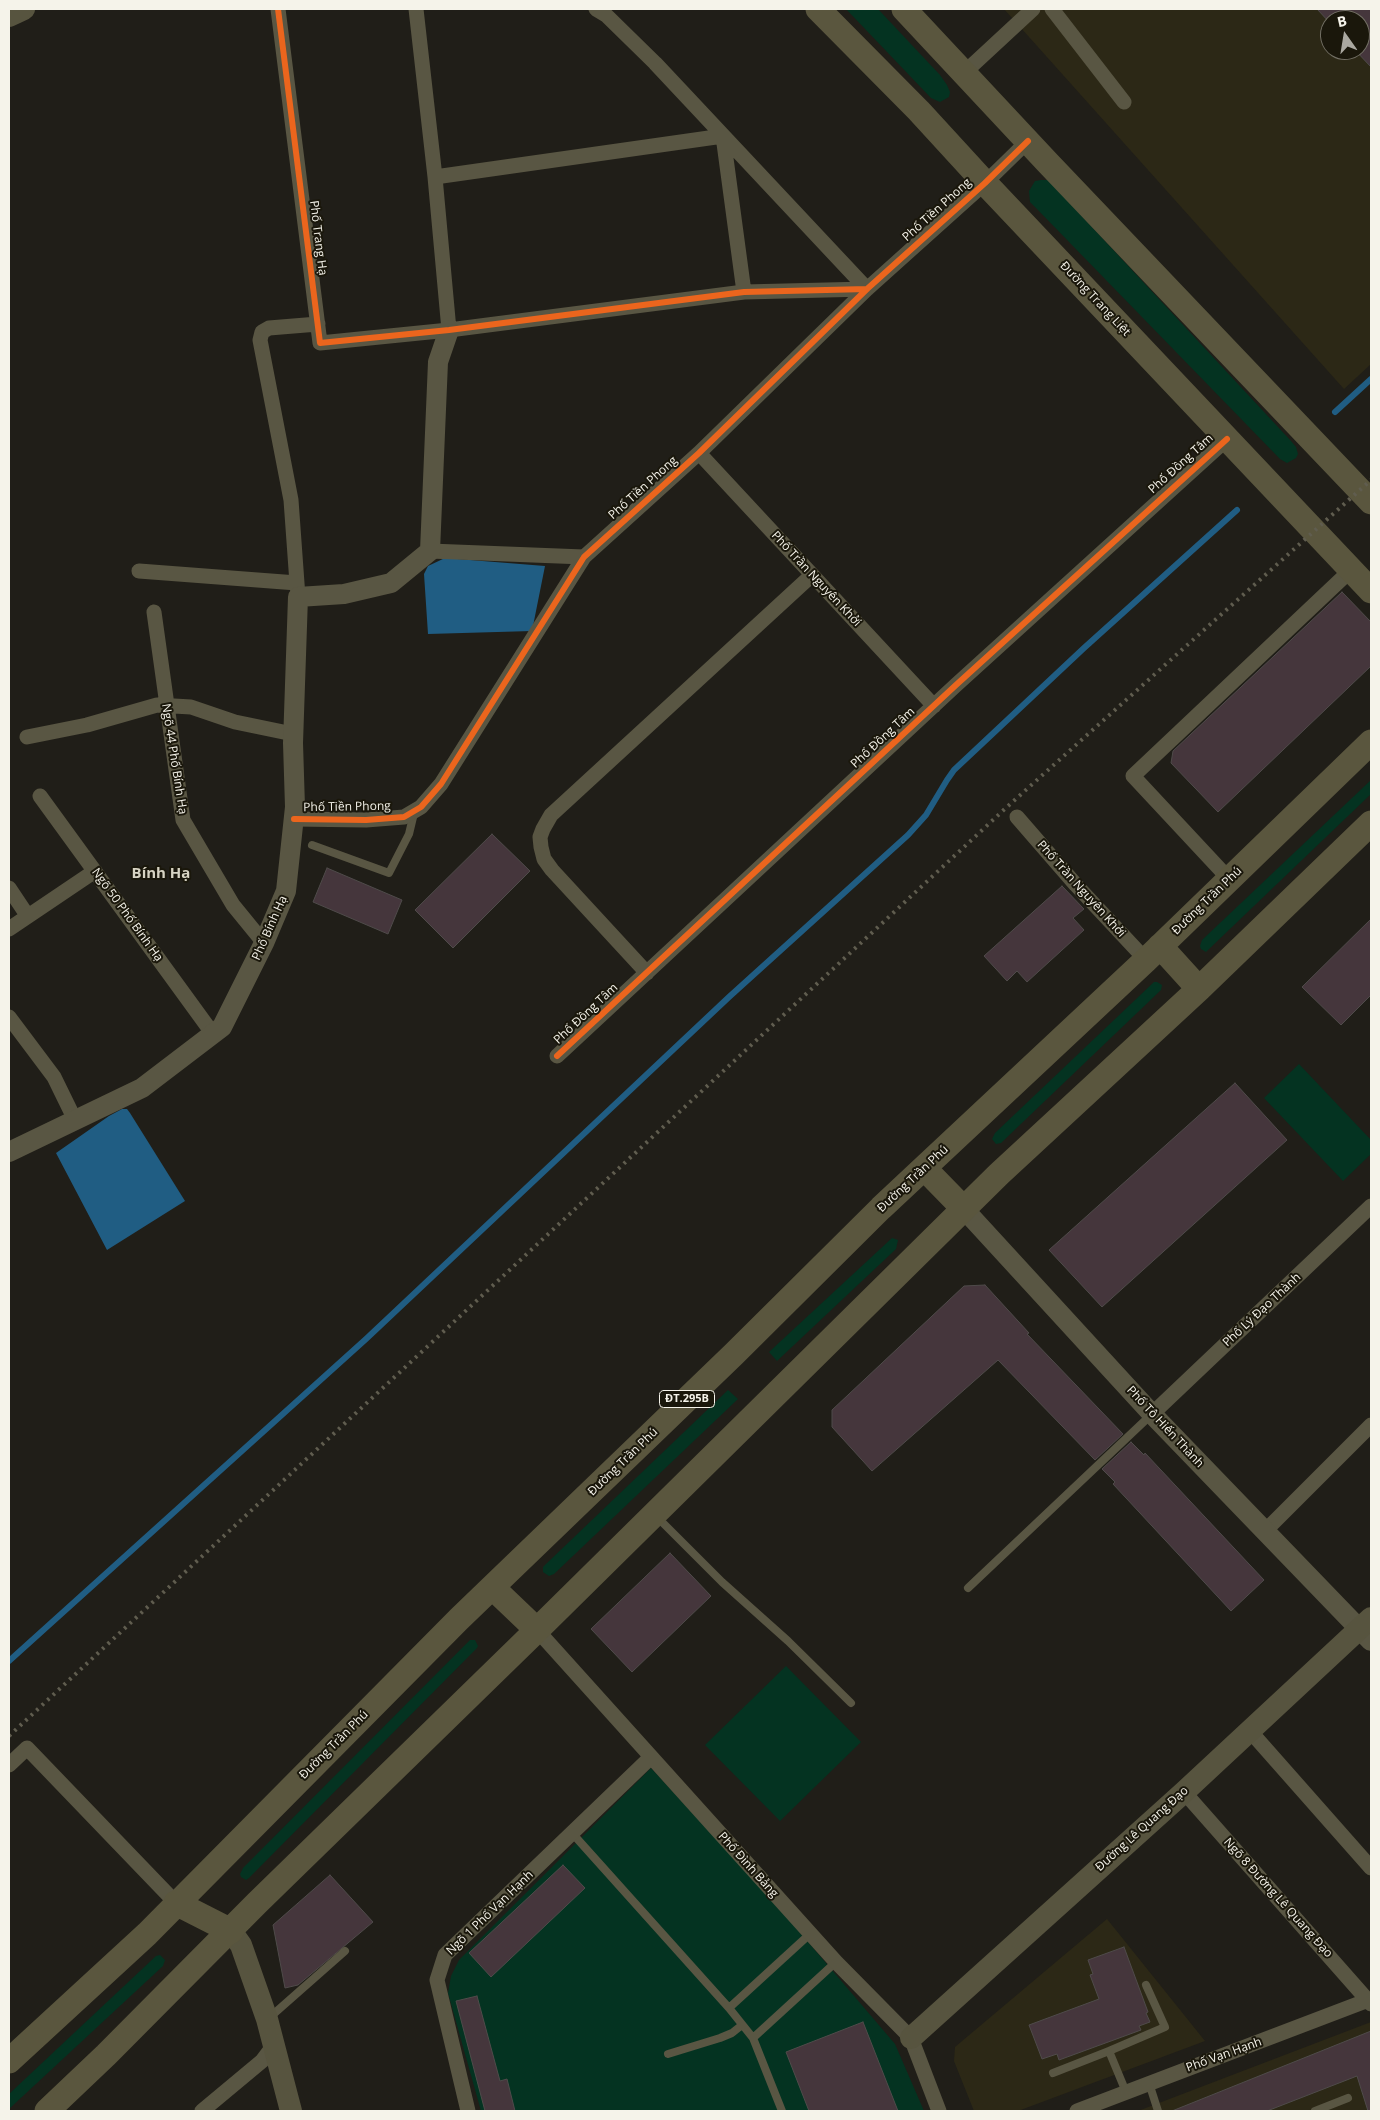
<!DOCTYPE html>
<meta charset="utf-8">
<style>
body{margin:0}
#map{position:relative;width:1380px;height:2120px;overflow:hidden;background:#201e18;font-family:"Open Sans",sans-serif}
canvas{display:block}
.frame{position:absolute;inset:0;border:10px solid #f5f3ea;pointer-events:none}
.north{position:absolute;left:1320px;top:10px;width:50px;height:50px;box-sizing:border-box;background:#1a170b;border:1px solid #726f64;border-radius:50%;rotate:347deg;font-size:14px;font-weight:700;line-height:20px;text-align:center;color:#f5f3ea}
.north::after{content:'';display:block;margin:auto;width:18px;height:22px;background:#aaa8a0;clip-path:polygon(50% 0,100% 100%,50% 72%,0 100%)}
</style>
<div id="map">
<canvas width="1380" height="2120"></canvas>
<div class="frame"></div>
<div class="north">B</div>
</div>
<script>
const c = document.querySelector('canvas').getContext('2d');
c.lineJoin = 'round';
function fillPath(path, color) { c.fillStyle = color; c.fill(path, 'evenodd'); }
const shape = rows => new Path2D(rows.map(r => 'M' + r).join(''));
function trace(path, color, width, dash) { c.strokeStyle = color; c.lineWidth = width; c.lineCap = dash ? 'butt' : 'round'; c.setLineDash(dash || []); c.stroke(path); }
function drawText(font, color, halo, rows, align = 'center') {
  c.font = font + ' "Open Sans",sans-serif'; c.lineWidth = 4; c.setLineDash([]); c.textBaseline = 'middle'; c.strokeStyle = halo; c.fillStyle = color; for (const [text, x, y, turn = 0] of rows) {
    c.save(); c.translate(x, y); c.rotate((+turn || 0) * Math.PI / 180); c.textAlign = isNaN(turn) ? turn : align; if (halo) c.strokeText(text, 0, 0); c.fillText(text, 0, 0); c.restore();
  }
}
fillPath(shape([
 [1004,9,1371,9,1371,364,1344,389],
 [1330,20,1360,20,1360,50,1330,50],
 [1107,1919,1205,2041,1018,2111,974,2111,954,2061,955,2047],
 [1371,2022,1371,2111,1138,2111]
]), '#2c2816');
fillPath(shape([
 [846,9,878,9,940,75,947,85,950,92,949,97,940,102,931,98],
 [1041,180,1048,180,1052,184,1291,441,1296,447,1298,454,1296,458,1287,463,1280,459,1036,208,1030,202,1029,191,1035,181],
 [1371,780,1371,794,1208,950,1206,952,1201,949,1200,946,1202,940],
 [1154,982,1157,982,1162,985,1161,990,1001,1143,996,1144,992,1139,995,1133],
 [1299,1064,1371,1140,1371,1154,1343,1181,1264,1098],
 [892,1238,898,1240,896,1249,777,1361,769,1352],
 [728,1390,738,1399,554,1574,549,1576,543,1572,543,1567,547,1563],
 [470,1640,475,1640,478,1646,477,1648,249,1878,246,1880,241,1877,240,1874,243,1868],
 [786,1666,861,1742,780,1821,705,1745],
 [651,1768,768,1895,895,2044,924,2111,481,2111,448,1993,451,1976,459,1960],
 [160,1955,165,1960,163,1966,9,2109,9,2094,156,1956]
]), '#043321');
fillPath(shape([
 [445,558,545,566,532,631,428,634,424,574,428,566],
 [122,1109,127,1109,130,1113,185,1201,107,1250,56,1153,109,1116]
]), '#205d83');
trace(shape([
 [1335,412,1371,379],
 [9,1661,366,1339,729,997,908,835,926,815,947,780,954,770,1084,648,1237,510]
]), '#205d83', 6);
const building = shape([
 [1317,9,1371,9,1371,67,1355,50,1360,50,1360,20,1330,20,1330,23,1317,9],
 [1342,592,1371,622,1371,666,1218,812,1171,763,1173,751,1342,592],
 [492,834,530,871,453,948,415,910,492,834],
 [327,868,402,900,388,934,313,902,327,868],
 [1062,886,1084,909,1073,918,1084,930,1027,982,1017,971,1007,981,984,956,1062,886],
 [1371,919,1371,995,1341,1025,1302,987,1371,919],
 [1235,1083,1287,1140,1102,1307,1049,1250,1235,1083],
 [985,1285,1029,1333,1027,1334,1123,1434,1095,1460,998,1360,872,1471,832,1427,832,1410,964,1286,985,1285],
 [1131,1442,1144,1455,1145,1453,1264,1580,1231,1611,1113,1484,1115,1482,1102,1469,1131,1442],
 [670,1553,711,1596,632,1672,591,1629,670,1553],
 [563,1865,585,1888,491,1977,469,1953,563,1865],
 [330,1875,373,1922,298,1985,285,1988,273,1925,330,1875],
 [1124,1947,1148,2012,1146,2013,1150,2022,1139,2026,1141,2030,1059,2060,1057,2054,1042,2059,1029,2025,1099,1999,1090,1975,1093,1974,1088,1960,1124,1947],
 [477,1996,500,2081,507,2079,515,2111,485,2111,456,2001,477,1996],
 [863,2022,898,2111,809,2111,786,2052,863,2022],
 [1371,2031,1371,2110,1368,2111,1357,2076,1267,2111,1172,2111,1371,2031]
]);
fillPath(building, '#45363c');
trace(building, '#4f4b4a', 1);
trace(shape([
 [312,845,389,873,409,834,414,813],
 [656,1516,722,1582,788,1641,851,1703],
 [968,1588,1152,1414],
 [572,1833,729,2008,753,2038,782,2111],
 [729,2008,811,1933],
 [269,2018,345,1951],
 [753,2038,836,1962],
 [1109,2051,1165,2027,1146,1985],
 [668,2054,720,2038,732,2033,742,2025],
 [1053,2073,1109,2051,1126,2092],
 [1149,2083,1158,2111],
 [1315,2111,1348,2098]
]), '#595643', 8);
trace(shape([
 [278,9,320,343,449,330,744,292,867,289],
 [416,9,435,177,449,330],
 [596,9,606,15,655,63,867,289],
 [1052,9,1124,102],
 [965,72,1033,9],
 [435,177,723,136,744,292],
 [699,453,934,706],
 [430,551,584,557],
 [139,571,297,583],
 [298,597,291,500,260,340,262,332,269,328,318,324],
 [154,612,183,820,233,905,264,943],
 [27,737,87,725,157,705,191,707,235,722,293,734],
 [40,796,213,1034],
 [1017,817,1076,885,1146,960],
 [294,819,366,820,404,817,421,807,441,784,584,557,699,453,867,289,985,183,1028,141],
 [1230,880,1133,776,1351,570],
 [9,888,27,915],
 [9,929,95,871],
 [647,973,552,870,544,859,541,847,540,837,543,829,551,815,812,575],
 [9,1017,54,1077,75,1120],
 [557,1056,956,685,1227,439],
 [1152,1414,1371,1206],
 [1264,1532,1371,1425],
 [537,1630,836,1962,911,2038,939,2111],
 [1250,1731,1371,1868],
 [9,1765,27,1748,176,1903],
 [1184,1792,1371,2004],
 [202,2111,262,2061,274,2045],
 [468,2111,437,1980,445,1955,650,1758],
 [1077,2111,1371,1999]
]), '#595643', 15);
trace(shape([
 [9,1152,142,1088,222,1027,264,943,286,891,295,807,293,743,298,597,344,594,391,583,430,551,438,362,449,330],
 [963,1208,1152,1414,1371,1641]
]), '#595643', 20);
trace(shape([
 [9,16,24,9],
 [231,1931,241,1945,267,2019,291,2111],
 [911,2038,1184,1792,1371,1618]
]), '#57543f', 22);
trace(shape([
 [818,9,919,111,985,183,1371,591],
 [904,9,1047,162,1371,502],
 [1160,946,1199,989],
 [924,1168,963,1208],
 [493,1588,537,1630],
 [176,1903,231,1931],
 [9,2061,147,1934,459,1619,734,1354,881,1208,1146,960,1371,742],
 [47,2111,106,2055,257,1903,537,1630,999,1174,1199,989,1371,823]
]), '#5a563e', 25);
trace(shape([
 [9,1736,1008,806,1371,480]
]), '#605d4f', 4, [2.5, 5]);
trace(shape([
 [278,9,320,343,449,330,744,292,867,289],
 [294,819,366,820,404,817,421,807,441,784,584,557,699,453,867,289,985,183,1028,141],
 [557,1056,956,685,1227,439]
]), '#eb651d', 6);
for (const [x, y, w] of [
 [687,1399,55]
]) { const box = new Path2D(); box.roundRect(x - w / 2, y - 8.5, w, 17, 4); c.fillStyle = '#1a170b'; c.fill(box); trace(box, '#f5f3ea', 1); }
drawText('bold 11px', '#f5f3ea', null, [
 ["ĐT.295B",687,1399]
]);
drawText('12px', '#f5f3ea', '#1a170b', [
 ["Phố Tiền Phong",937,210,-42],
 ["Phố Trang Hạ",318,238,83],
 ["Đường Trang Liệt",1095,299,47],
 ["Phố Đồng Tâm",1181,464,-42],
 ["Phố Tiền Phong",643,488,-42],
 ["Phố Trần Nguyên Khởi",816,579,47],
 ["Phố Đồng Tâm",883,738,-43],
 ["Ngõ 44 Phố Bính Hạ",174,759,81],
 ["Phố Tiền Phong",347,807,-1],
 ["Phố Trần Nguyên Khởi",1081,889,48],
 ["Đường Trần Phú",1207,901,-44],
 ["Ngõ 50 Phố Bính Hạ",127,915,54],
 ["Phố Bính Hạ",270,928,-66],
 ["Phố Đồng Tâm",586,1014,-43],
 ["Đường Trần Phú",913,1179,-43],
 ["Phố Lý Đạo Thành",1262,1310,-43],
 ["Phố Tô Hiến Thành",1165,1427,47],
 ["Đường Trần Phú",623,1462,-44],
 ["Đường Trần Phú",334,1745,-45],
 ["Đường Lê Quang Đạo",1142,1829,-42],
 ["Phố Đình Bảng",748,1865,48],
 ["Ngõ 8 Đường Lê Quang Đạo",1278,1898,48],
 ["Ngõ 1 Phố Vạn Hạnh",490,1913,-44],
 ["Phố Vạn Hạnh",1224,2055,-20]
]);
drawText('bold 15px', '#d7d3c2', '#1a170b', [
 ["Bính Hạ",161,874]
]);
</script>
